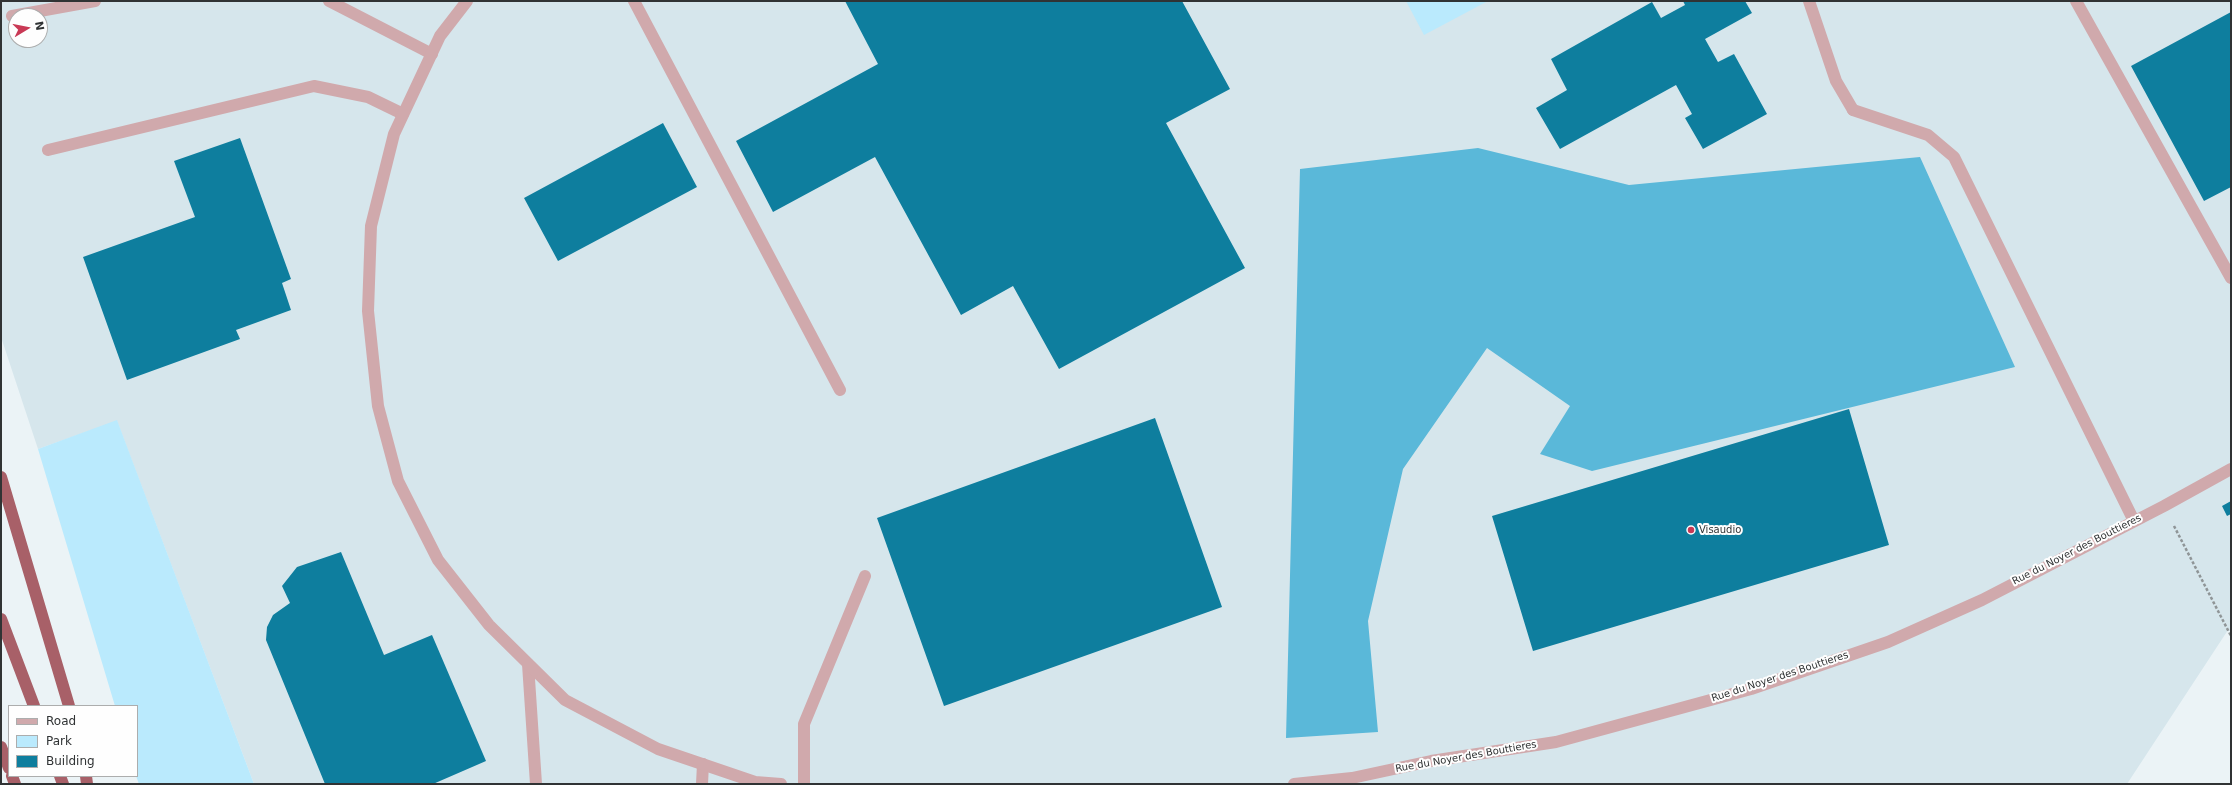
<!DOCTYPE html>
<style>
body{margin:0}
#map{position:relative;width:2232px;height:785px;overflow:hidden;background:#ebf3f6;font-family:"DejaVu Sans",sans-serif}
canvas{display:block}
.frame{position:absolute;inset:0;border:2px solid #303334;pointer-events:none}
.legend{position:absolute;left:8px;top:705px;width:130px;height:72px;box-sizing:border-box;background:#fefefe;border:1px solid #acadad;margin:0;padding:5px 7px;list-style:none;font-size:12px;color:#303334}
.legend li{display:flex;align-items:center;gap:8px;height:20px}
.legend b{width:20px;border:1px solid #acadad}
.north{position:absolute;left:8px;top:8px;width:40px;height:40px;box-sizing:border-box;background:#fefefe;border:1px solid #acadad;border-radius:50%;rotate:80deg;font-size:11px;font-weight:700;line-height:16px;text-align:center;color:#303334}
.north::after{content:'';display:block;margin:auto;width:14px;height:18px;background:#c93955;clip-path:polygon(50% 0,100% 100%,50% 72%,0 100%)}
</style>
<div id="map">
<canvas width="2232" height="785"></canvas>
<div class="frame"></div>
<ul class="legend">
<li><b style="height:5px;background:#d0a9ac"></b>Road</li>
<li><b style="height:11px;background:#baeafd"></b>Park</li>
<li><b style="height:11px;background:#0e7e9e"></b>Building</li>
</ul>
<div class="north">N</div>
</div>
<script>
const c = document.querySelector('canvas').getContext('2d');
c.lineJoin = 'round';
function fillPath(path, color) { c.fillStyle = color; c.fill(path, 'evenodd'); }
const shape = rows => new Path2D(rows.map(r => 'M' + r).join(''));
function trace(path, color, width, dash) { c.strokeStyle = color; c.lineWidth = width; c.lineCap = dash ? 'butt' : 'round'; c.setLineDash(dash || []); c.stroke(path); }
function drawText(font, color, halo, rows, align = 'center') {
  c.font = font + ' "DejaVu Sans",sans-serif'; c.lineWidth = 4; c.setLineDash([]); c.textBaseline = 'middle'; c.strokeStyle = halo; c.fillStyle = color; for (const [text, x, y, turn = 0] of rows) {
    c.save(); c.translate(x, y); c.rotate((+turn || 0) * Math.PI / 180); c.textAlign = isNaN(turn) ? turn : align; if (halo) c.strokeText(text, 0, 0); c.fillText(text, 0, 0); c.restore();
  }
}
fillPath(shape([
 [1,1,2231,1,2231,631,2228,630,2127,784,254,784,117,421,38,449,1,337],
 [16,16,40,16,40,40,16,40]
]), '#d6e6ec');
fillPath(shape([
 [1406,1,1488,1,1424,35],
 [117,420,254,784,139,784,136,776,137,706,115,706,38,449]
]), '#baeafd');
fillPath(shape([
 [1478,148,1629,185,1920,157,2015,367,1592,471,1540,454,1570,406,1487,348,1403,469,1368,621,1378,732,1286,738,1300,169]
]), '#5ab8d9');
fillPath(shape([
 [845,1,1182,1,1230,89,1166,123,1245,268,1059,369,1013,286,961,315,875,157,773,212,736,141,878,64],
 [1683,1,1745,1,1752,13,1705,39,1718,62,1734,54,1767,114,1703,149,1685,118,1692,114,1676,85,1560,149,1536,108,1567,90,1551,59,1652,2,1661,18,1685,5],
 [2231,12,2231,187,2204,201,2131,66],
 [663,123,697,187,558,261,524,198],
 [240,138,291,279,282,283,291,310,236,330,240,339,127,380,83,257,195,217,174,161],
 [1849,409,1889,545,1533,651,1492,516],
 [1155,418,1222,607,944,706,877,518],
 [2231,501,2231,514,2227,516,2222,506],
 [341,552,384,655,432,635,486,761,433,784,325,784,266,640,267,627,273,615,290,603,282,586,297,567]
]), '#0e7e9e');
trace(shape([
 [2174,526,2231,636]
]), '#8f9597', 2.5, [3, 2]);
trace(shape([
 [329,1,432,54],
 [634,1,840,390],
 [1809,1,1836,81,1853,110],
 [2076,1,2231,278],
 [12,16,95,1],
 [48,150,314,86,368,97,403,114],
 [528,664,536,784],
 [702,784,703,764],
 [804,784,804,724,865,576]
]), '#d0a9ac', 12);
trace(shape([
 [467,1,440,36,394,134,371,226,368,311,378,406,398,481,438,560,489,625,565,700,658,749,755,782,781,784],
 [1853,110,1928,135,1954,157,2134,521],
 [1294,784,1352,778,1431,761,1556,742,1751,689,1888,642,1982,600,2164,506,2231,469]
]), '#d0a9ac', 12);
trace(shape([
 [1,477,69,706],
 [1,619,34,706],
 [1,747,9,768],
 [12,776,15,784],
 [60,776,63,784],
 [86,776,87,784]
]), '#a86068', 12);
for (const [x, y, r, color] of [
 [1691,530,4,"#c93955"]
]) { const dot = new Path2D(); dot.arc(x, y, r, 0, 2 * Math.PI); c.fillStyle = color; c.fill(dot); trace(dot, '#fefefe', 1.5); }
drawText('10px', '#303334', '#fefefe', [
 ["Visaudio",1699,530]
], 'left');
drawText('10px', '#303334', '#fefefe', [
 ["Rue du Noyer des Bouttieres",2077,550,-27],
 ["Rue du Noyer des Bouttieres",1780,677,-18],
 ["Rue du Noyer des Bouttieres",1466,757,-10]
]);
</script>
